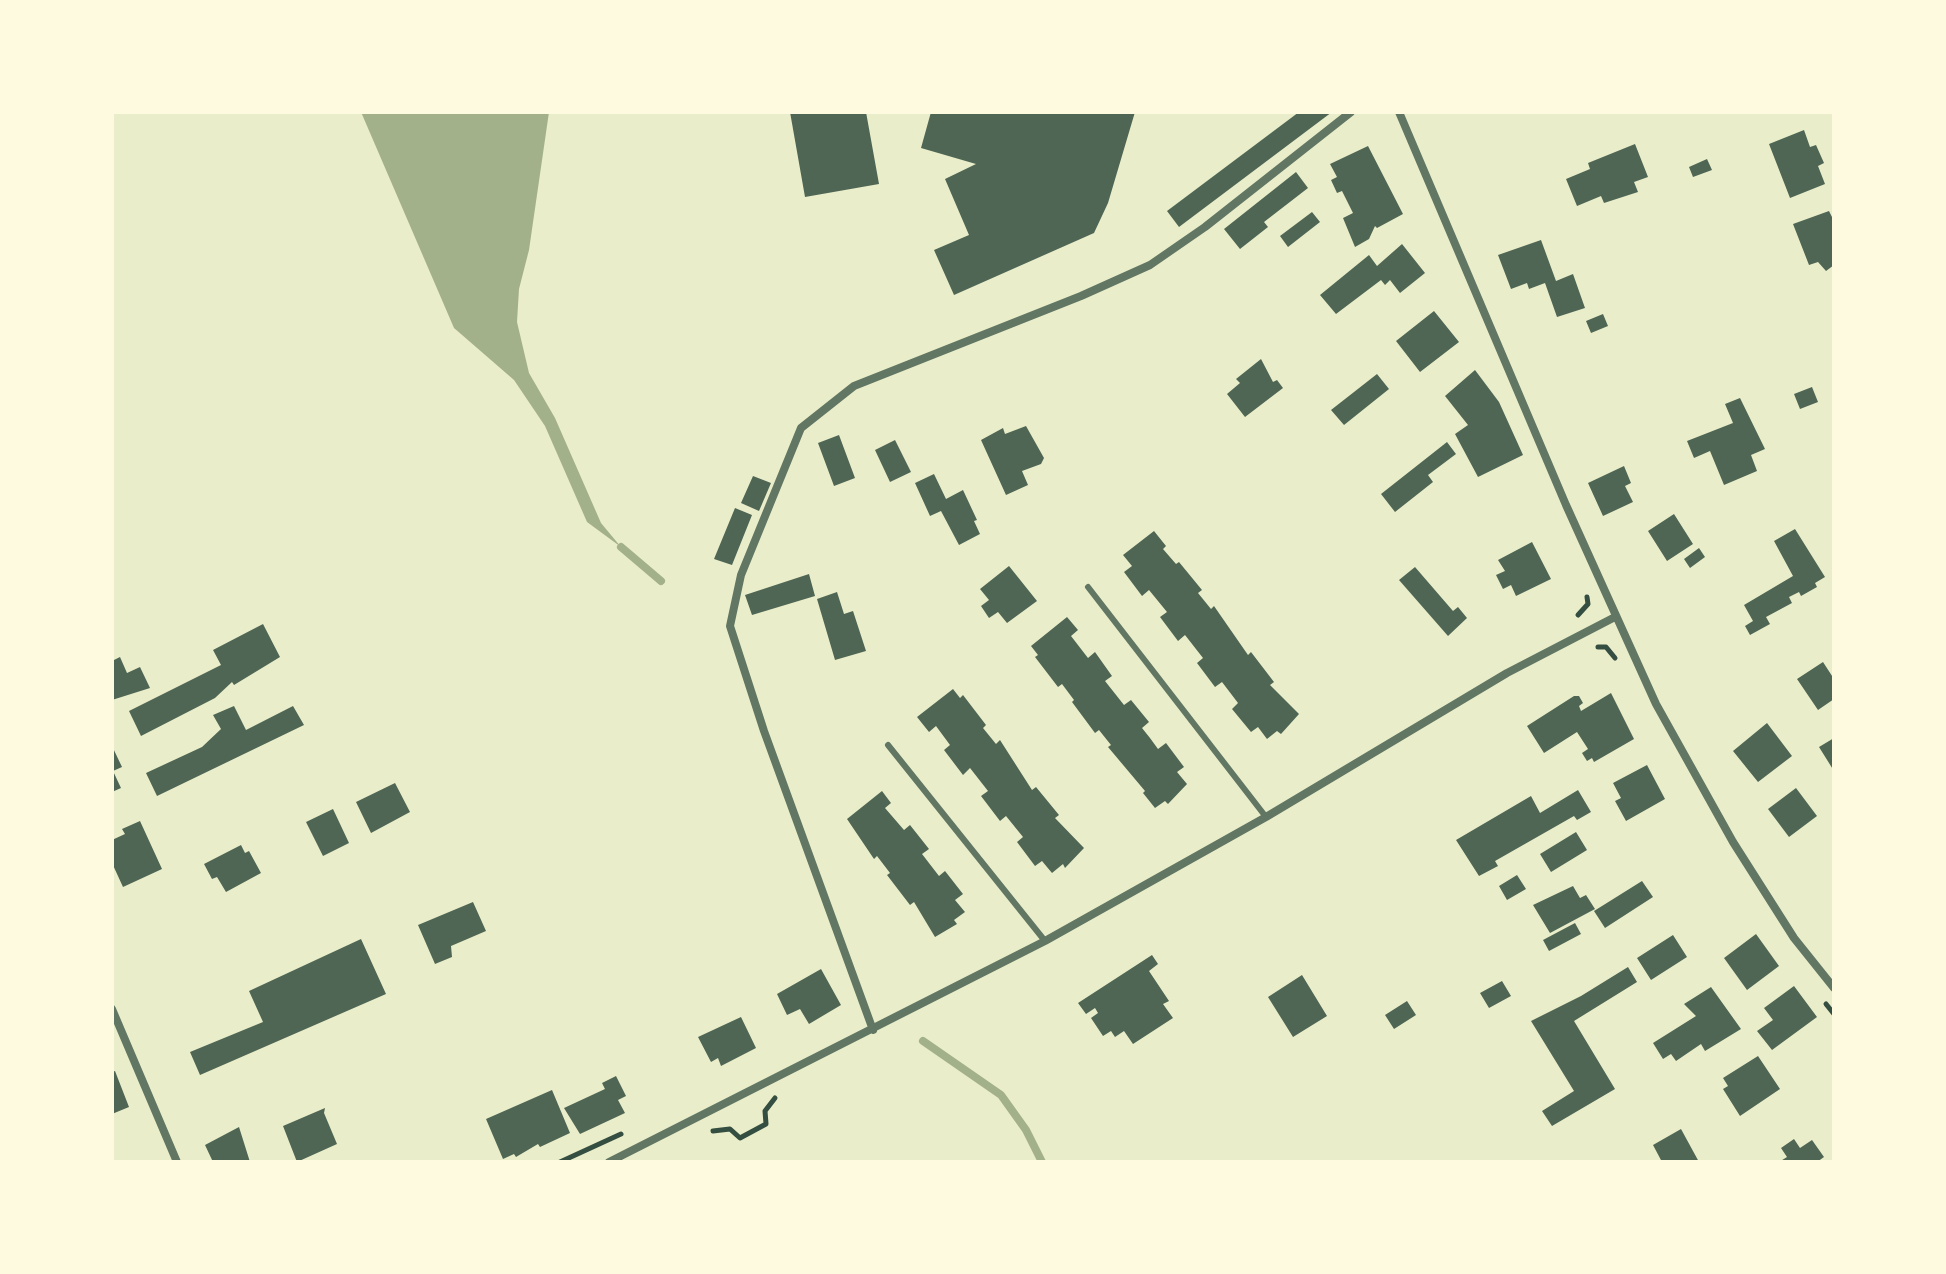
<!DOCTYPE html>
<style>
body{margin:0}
#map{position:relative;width:1946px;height:1274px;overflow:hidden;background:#e9edc9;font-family:Roboto,sans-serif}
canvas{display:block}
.frame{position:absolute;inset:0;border:114px solid #fefae0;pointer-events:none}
</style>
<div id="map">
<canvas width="1946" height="1274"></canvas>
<div class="frame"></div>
</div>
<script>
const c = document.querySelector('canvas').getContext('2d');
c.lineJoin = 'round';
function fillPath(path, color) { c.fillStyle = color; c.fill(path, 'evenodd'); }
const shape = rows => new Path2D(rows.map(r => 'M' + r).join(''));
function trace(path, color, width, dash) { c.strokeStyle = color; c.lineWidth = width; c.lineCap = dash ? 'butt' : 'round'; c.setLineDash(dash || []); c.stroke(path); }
fillPath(shape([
 [361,112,549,112,529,250,519,289,517,322,529,373,555,418,601,523,621,547,587,522,545,426,514,380,454,328]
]), '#a3b18a');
trace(shape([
 [621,547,661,581],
 [923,1041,1001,1095,1026,1130,1042,1162]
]), '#a3b18a', 8);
fillPath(shape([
 [790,112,866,112,879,184,805,197],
 [931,112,1135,112,1108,203,1094,233,954,295,934,250,969,235,945,179,976,164,921,148],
 [1299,112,1332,112,1179,227,1167,211],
 [1804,130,1810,147,1816,145,1824,163,1818,166,1825,184,1790,198,1769,144],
 [1635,144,1648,177,1634,182,1638,192,1604,203,1601,196,1577,206,1566,179,1590,169,1588,163],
 [1368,146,1403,214,1377,228,1375,226,1369,239,1355,247,1343,218,1353,213,1342,191,1337,193,1331,180,1337,177,1330,164],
 [1707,159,1712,170,1693,177,1689,167],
 [1296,172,1308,188,1264,222,1268,227,1240,249,1224,229],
 [1829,211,1834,221,1834,265,1826,271,1818,262,1809,265,1793,224],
 [1312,212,1320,222,1288,247,1280,236],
 [1541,240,1556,281,1573,274,1585,308,1557,317,1545,283,1529,289,1527,283,1511,289,1498,255],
 [1402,244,1425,273,1400,293,1390,280,1385,285,1381,280,1336,314,1320,295,1369,255,1377,266],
 [1434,311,1459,342,1420,372,1396,341],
 [1603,314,1608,326,1591,333,1586,321],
 [1261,359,1273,382,1277,380,1283,388,1245,417,1227,394,1240,383,1236,379],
 [1475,370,1499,402,1523,455,1478,477,1455,434,1468,425,1445,396],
 [1377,374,1389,389,1344,425,1331,410],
 [1812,387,1818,402,1800,409,1794,394],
 [1740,398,1765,449,1751,455,1757,471,1724,485,1710,451,1694,458,1687,441,1733,423,1725,404],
 [1026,426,1044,458,1041,464,1022,471,1028,485,1006,495,981,440,1003,428,1005,434],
 [839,435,855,478,834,486,818,443],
 [895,440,911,472,890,482,875,450],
 [1447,442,1456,454,1428,475,1433,482,1395,512,1381,494],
 [1624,466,1631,483,1625,486,1633,502,1603,516,1588,483],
 [934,474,946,499,963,490,977,520,974,521,980,534,959,545,941,511,930,516,915,483],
 [753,476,771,483,759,511,741,503],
 [735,508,752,515,732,565,714,559],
 [1674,514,1693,544,1667,561,1648,531],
 [1795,529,1825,577,1815,583,1817,587,1801,596,1799,592,1789,597,1792,603,1766,617,1770,624,1750,635,1745,626,1753,621,1744,605,1793,576,1774,541],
 [1154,531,1166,546,1163,549,1176,564,1179,562,1202,590,1198,593,1211,609,1214,606,1248,655,1251,652,1274,682,1270,685,1299,714,1281,734,1277,731,1267,739,1258,727,1251,732,1232,709,1238,703,1222,682,1215,687,1197,663,1203,658,1185,635,1178,641,1160,617,1167,612,1149,590,1142,596,1124,572,1132,566,1123,555],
 [1532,542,1551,579,1516,596,1511,585,1503,589,1496,575,1505,571,1498,560],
 [1699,548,1705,557,1690,568,1684,559],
 [1009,566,1037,601,1007,623,998,612,989,618,981,606,989,600,980,589],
 [1415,567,1453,611,1458,607,1467,618,1448,636,1399,580],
 [809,574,815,596,752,615,745,595],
 [837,592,844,614,853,611,866,651,835,660,817,599],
 [1067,617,1078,630,1071,636,1088,658,1095,652,1112,676,1105,681,1124,705,1131,700,1149,722,1142,728,1150,738,1158,749,1166,743,1184,767,1177,772,1187,784,1168,804,1165,801,1155,808,1143,793,1145,791,1108,747,1111,745,1099,730,1095,733,1072,702,1074,700,1062,684,1058,687,1035,657,1038,655,1031,646],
 [263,624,280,657,234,685,232,682,215,698,141,736,129,711,221,665,213,650],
 [120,657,127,673,140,667,150,688,112,700,112,661],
 [1823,662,1834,679,1834,699,1818,710,1797,679],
 [953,689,960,698,963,695,986,725,983,728,996,744,1000,740,1032,790,1036,787,1059,815,1055,818,1084,848,1065,868,1063,864,1052,873,1042,861,1035,866,1017,842,1023,837,1006,816,1000,821,981,796,988,791,970,768,963,775,944,750,950,745,936,726,929,732,917,717],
 [1611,693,1634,739,1594,762,1592,758,1587,761,1582,753,1588,749,1577,732,1544,753,1527,726,1574,696,1579,696,1583,703,1579,706,1581,711],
 [234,706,246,730,293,706,304,725,157,796,146,773,202,747,221,729,213,715],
 [1767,723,1792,756,1758,782,1733,751],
 [1834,738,1834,771,1819,747],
 [112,746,122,767,113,771,121,788,112,792],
 [1647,765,1665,799,1626,821,1615,801,1621,798,1613,783],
 [395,783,410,812,371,833,356,802],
 [1796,788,1817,816,1789,837,1768,809],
 [1578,790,1591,812,1577,820,1574,816,1495,861,1498,866,1479,876,1456,840,1531,796,1540,813],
 [882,791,891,803,885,808,904,830,910,825,929,849,922,854,939,876,945,871,963,894,955,900,965,912,954,920,957,924,935,937,914,902,910,905,887,875,890,873,877,856,874,859,847,819],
 [333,809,349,843,323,856,306,822],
 [140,821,162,869,123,887,112,863,112,840,125,834,122,829],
 [1576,832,1587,850,1551,872,1540,854],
 [241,845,245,853,249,851,261,873,226,892,217,877,212,879,204,864],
 [1517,875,1526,889,1507,900,1499,886],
 [1642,881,1653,897,1605,928,1594,911],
 [1573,886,1580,898,1586,895,1595,909,1550,933,1533,905],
 [473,902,486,931,451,946,452,957,435,964,418,925],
 [1575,923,1581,934,1549,951,1543,940],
 [1756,934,1779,966,1747,990,1724,958],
 [1673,935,1687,957,1651,980,1637,958],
 [361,939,386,994,200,1075,190,1052,263,1022,249,991],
 [1152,955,1158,964,1149,971,1169,1001,1163,1004,1173,1018,1133,1044,1124,1031,1115,1037,1111,1031,1103,1036,1091,1018,1098,1013,1095,1008,1086,1014,1078,1003],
 [1628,967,1637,982,1574,1021,1615,1089,1552,1126,1542,1111,1574,1091,1531,1021,1581,996],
 [821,969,841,1005,809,1024,800,1009,787,1015,777,994],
 [1302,975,1327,1016,1293,1037,1268,997],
 [1502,981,1511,996,1489,1008,1480,993],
 [1794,986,1817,1017,1772,1050,1757,1031,1773,1020,1764,1008],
 [1711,987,1741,1029,1705,1051,1701,1044,1676,1061,1671,1054,1663,1059,1653,1043,1696,1016,1684,1004],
 [1407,1001,1416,1015,1394,1029,1385,1015],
 [741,1017,756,1048,721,1066,718,1058,711,1062,698,1037],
 [1758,1056,1780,1089,1740,1116,1723,1089,1728,1086,1723,1078],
 [115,1071,129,1107,112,1114,112,1072],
 [616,1076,626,1096,618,1100,625,1113,580,1134,564,1108,605,1089,602,1083],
 [552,1090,570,1133,540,1147,538,1144,516,1157,514,1154,503,1159,486,1119],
 [325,1108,324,1113,337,1144,297,1162,283,1126],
 [239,1127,250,1162,213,1162,205,1145],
 [1681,1129,1699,1162,1662,1162,1653,1145],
 [1794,1139,1800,1148,1812,1140,1824,1157,1817,1162,1779,1162,1787,1157,1781,1148]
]), '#4f6655');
trace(shape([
 [1578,615,1588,604,1587,597],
 [1598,647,1606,647,1615,658],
 [1826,1004,1834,1014],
 [713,1131,730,1129,740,1138,766,1124,765,1111,775,1098],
 [560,1162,621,1134]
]), '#344e41', 5);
trace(shape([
 [1088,587,1266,817],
 [888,745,1045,941]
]), '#617663', 6);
trace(shape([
 [1399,112,1566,505,1656,704,1733,842,1794,938,1834,988],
 [112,1009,177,1162],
 [873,1030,764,731,730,626,741,575,801,428,854,386,1081,296,1150,265,1205,227,1351,112],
 [609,1162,1045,941,1266,817,1507,673,1615,617]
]), '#617663', 8);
</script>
